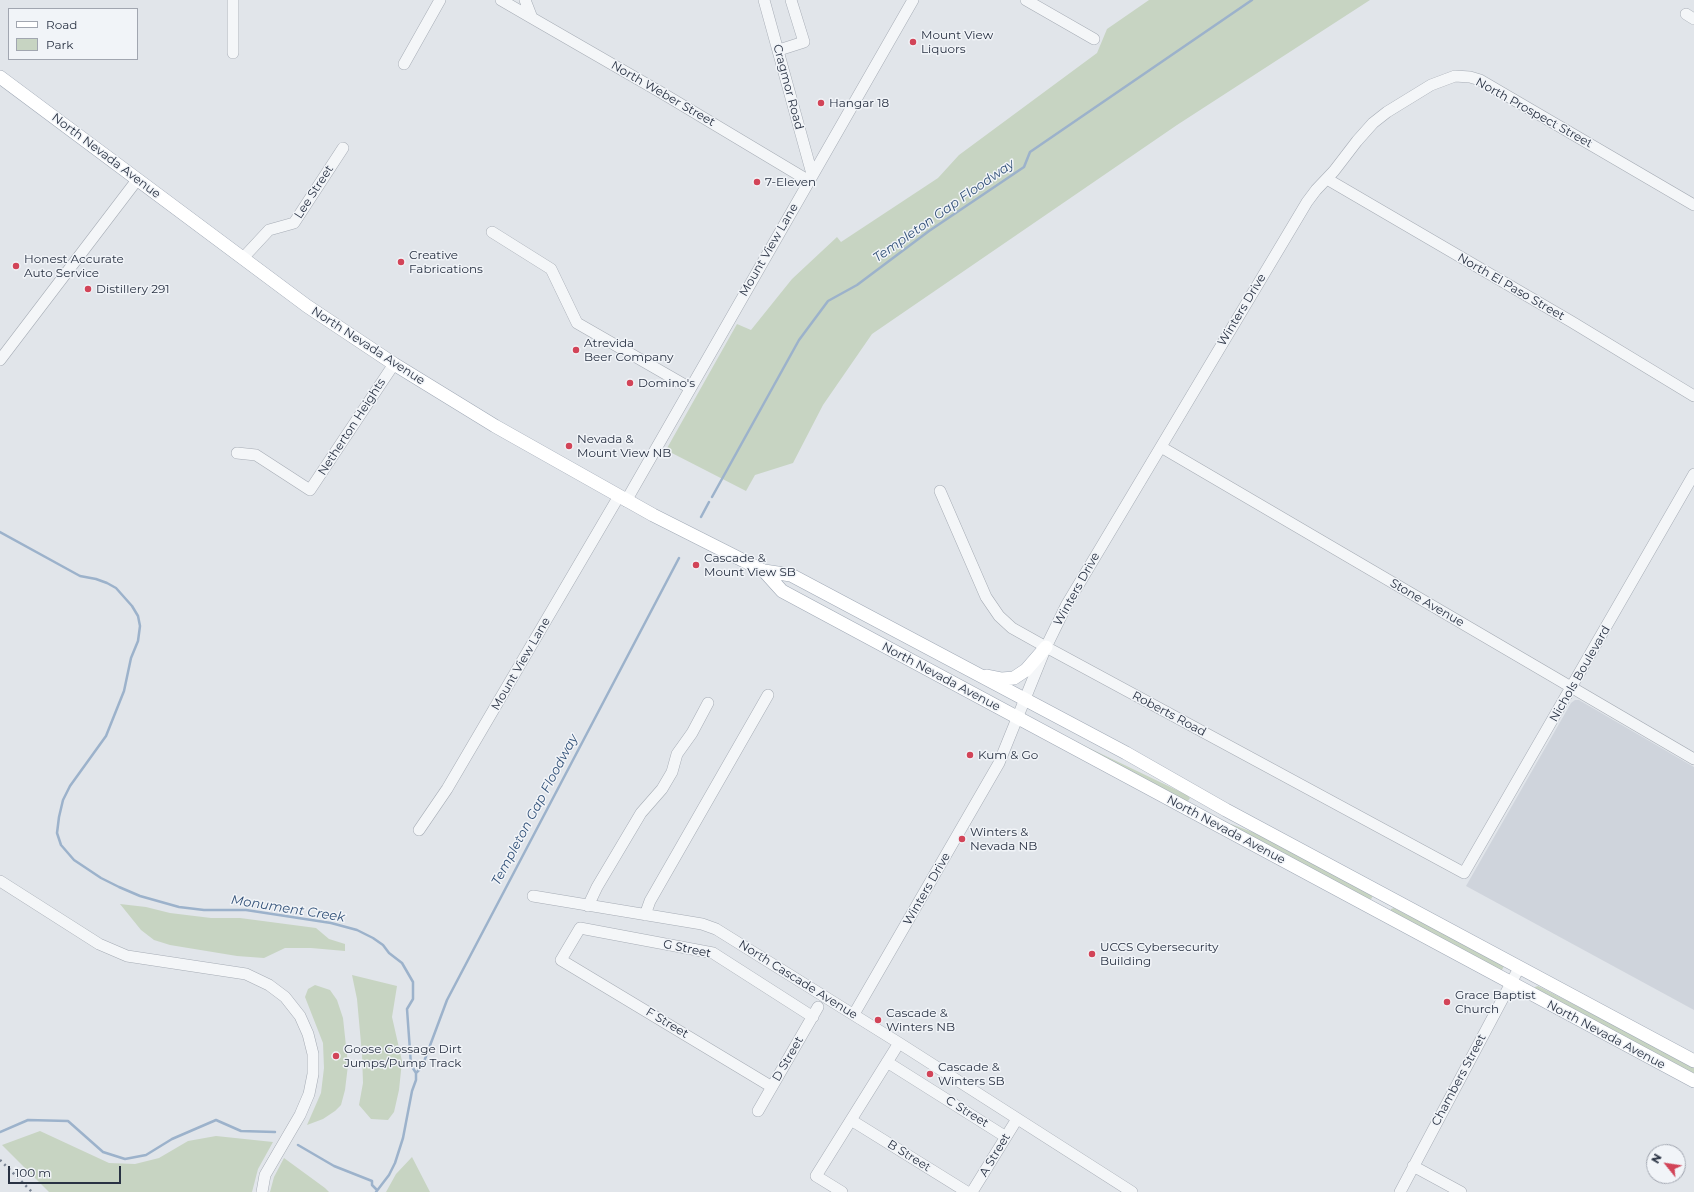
<!DOCTYPE html>
<style>
body{margin:0}
#map{position:relative;width:1694px;height:1192px;overflow:hidden;background:#e1e5ea;font-family:Montserrat,sans-serif}
canvas{display:block}
.legend{position:absolute;left:8px;top:8px;width:130px;height:52px;box-sizing:border-box;background:#f1f4f8;border:1px solid #a1a6b0;margin:0;padding:5px 7px;list-style:none;font-size:12px;color:#293243}
.legend li{display:flex;align-items:center;gap:8px;height:20px}
.legend b{width:20px;border:1px solid #a1a6b0}
.north{position:absolute;left:1646px;top:1144px;width:40px;height:40px;box-sizing:border-box;background:#f1f4f8;border:1px solid #a1a6b0;border-radius:50%;rotate:300deg;font-size:11px;font-weight:700;line-height:16px;text-align:center;color:#293243}
.north::after{content:'';display:block;margin:auto;width:14px;height:18px;background:#d24458;clip-path:polygon(50% 0,100% 100%,50% 72%,0 100%)}
.scale{position:absolute;left:8px;top:1166px;width:113px;height:18px;box-sizing:border-box;border:2px solid #293243;border-top:0;padding-left:5px;font-size:12px;line-height:14px;white-space:nowrap;color:#293243;-webkit-text-stroke:3px #f1f4f8;paint-order:stroke}
</style>
<div id="map">
<canvas width="1694" height="1192"></canvas>
<ul class="legend">
<li><b style="height:5px;background:#fff"></b>Road</li>
<li><b style="height:11px;background:#c7d4c2"></b>Park</li>
</ul>
<div class="north">N</div>
<div class="scale">100 m</div>
</div>
<script>
const c = document.querySelector('canvas').getContext('2d');
c.lineJoin = 'round';
function fillPath(path, color) { c.fillStyle = color; c.fill(path, 'evenodd'); }
const shape = rows => new Path2D(rows.map(r => 'M' + r).join(''));
function trace(path, color, width, dash) { c.strokeStyle = color; c.lineWidth = width; c.lineCap = dash ? 'butt' : 'round'; c.setLineDash(dash || []); c.stroke(path); }
function drawText(font, color, halo, rows, align = 'center') {
  c.font = font + ' Montserrat,sans-serif'; c.lineWidth = 3; c.setLineDash([]); c.textBaseline = 'middle'; c.strokeStyle = halo; c.fillStyle = color; for (const [text, x, y, turn = 0] of rows) {
    c.save(); c.translate(x, y); c.rotate((+turn || 0) * Math.PI / 180); c.textAlign = isNaN(turn) ? turn : align; if (halo) c.strokeText(text, 0, 0); c.fillText(text, 0, 0); c.restore();
  }
}
fillPath(shape([
 [1575,700,1579,700,1694,767,1694,1010,1466,886,1571,703]
]), '#cfd4dc');
fillPath(shape([
 [1149,0,1370,0,1177,125,872,334,823,405,793,463,755,475,746,491,666,450,737,324,751,330,792,279,837,237,841,242,938,178,959,155,1097,53,1107,29],
 [1062,735,1187,795,1190,798,1188,801,1181,802],
 [1231,824,1276,841,1372,895,1372,898,1369,900,1231,826],
 [120,904,146,907,170,913,211,918,240,918,316,928,329,939,345,944,345,951,311,948,285,948,264,958,237,956,170,945,154,940,141,930],
 [1394,908,1407,915,1424,920,1504,966,1502,970,1500,972,1390,913,1391,909],
 [352,975,397,986,392,1017,402,1061,399,1090,394,1112,388,1120,371,1119,359,1105,363,1083,362,1054,357,999],
 [315,985,330,990,337,1000,343,1018,348,1065,345,1090,341,1105,335,1111,323,1119,307,1125,321,1093,324,1068,323,1043,305,997,308,989],
 [1538,986,1694,1066,1694,1077,1535,990,1535,987],
 [40,1131,109,1163,135,1164,159,1158,188,1141,216,1136,273,1142,258,1169,252,1192,49,1192,2,1145],
 [412,1157,430,1192,386,1192,396,1174],
 [284,1158,325,1188,329,1192,270,1192,274,1177]
]), '#c7d4c2');
trace(shape([
 [712,497,799,340,828,301,857,285,929,231,1024,167,1030,152,1252,0],
 [701,517,709,502],
 [0,532,80,576,96,579,107,583,116,588,132,606,138,616,140,626,138,641,131,658,124,691,106,736,70,786,63,800,59,817,57,833,61,845,74,860,101,878,119,887,140,896,179,907,204,910,246,910,331,923,357,930,373,938,383,945,389,953,402,963,413,982,413,999,407,1009,411,1065,416,1073,416,1080,412,1091,403,1138,395,1163,389,1175,376,1192],
 [416,1073,422,1067,447,1000,679,558],
 [0,1132,28,1120,68,1121,103,1152,125,1159,146,1155,172,1139,216,1120,241,1131,275,1132],
 [298,1145,334,1166,372,1181,372,1185,377,1190]
]), '#9cb2cb', 2.5);
const minor = shape([
 [233,0,233,53],
 [501,0,532,18],
 [525,0,532,18,662,93,809,181],
 [764,0,812,174],
 [1026,0,1094,39],
 [1686,14,1694,19],
 [779,50,804,42,791,0],
 [404,64,440,0],
 [1327,179,1572,322,1694,396],
 [492,232,551,269,577,323,690,388],
 [243,258,269,230,294,223,343,148],
 [0,360,137,180],
 [1161,447,1694,759],
 [237,453,256,455,310,490,394,364],
 [940,491,986,597,999,616,1012,628,1046,647,1464,873,1694,474],
 [626,501,913,0],
 [419,830,447,789,619,496],
 [0,881,99,944,127,956,246,974,269,985,285,997,300,1016,308,1034,313,1054,313,1074,309,1094,300,1115,265,1175,262,1192],
 [533,896,702,924,716,929,899,1043,1132,1192],
 [588,906,597,887,641,813,662,789,672,772,677,754,692,733,708,703],
 [645,915,650,901,768,695],
 [854,1014,999,763,1046,647,1067,604,1307,202,1316,190,1334,171,1357,141,1373,123,1387,112,1431,85,1455,76,1470,77,1480,80,1694,205],
 [887,1062,1006,1137],
 [772,1087,561,960,580,928,713,953,813,1017],
 [758,1111,818,1007],
 [851,1120,967,1192],
 [1413,1166,1461,1192],
 [842,1192,816,1176,899,1043],
 [972,1192,1017,1119],
 [1400,1192,1519,968]
]);
const major = shape([
 [0,77,307,306,394,364,495,426,653,515,764,571,791,575,1126,753,1226,810,1694,1061],
 [764,571,782,591,1694,1081],
 [987,676,1002,679,1014,678,1026,670,1046,647]
]);
trace(minor, '#a6acb5', 12);
trace(major, '#a0a9b6', 14);
trace(minor, '#f4f6f8', 11);
trace(major, '#fff', 13);
trace(shape([
 [0,1160,32,1192]
]), '#7a8494', 2.5, [2, 4]);
for (const [x, y, r, color] of [
 [913,42,4,"#d24458"],
 [821,103,4,"#d24458"],
 [757,182,4,"#d24458"],
 [401,262,4,"#d24458"],
 [16,266,4,"#d24458"],
 [88,289,4,"#d24458"],
 [576,350,4,"#d24458"],
 [630,383,4,"#d24458"],
 [569,446,4,"#d24458"],
 [696,565,4,"#d24458"],
 [970,755,4,"#d24458"],
 [962,839,4,"#d24458"],
 [1092,954,4,"#d24458"],
 [1447,1002,4,"#d24458"],
 [878,1020,4,"#d24458"],
 [336,1056,4,"#d24458"],
 [930,1074,4,"#d24458"]
]) { const dot = new Path2D(); dot.arc(x, y, r, 0, 2 * Math.PI); c.fillStyle = color; c.fill(dot); trace(dot, '#f1f4f8', 1.5); }
drawText('12px', '#293243', '#f1f4f8', [
 ["Mount View",921,35],
 ["Liquors",921,49],
 ["Hangar 18",829,103],
 ["7-Eleven",765,182],
 ["Creative",409,255],
 ["Fabrications",409,269],
 ["Honest Accurate",24,259],
 ["Auto Service",24,273],
 ["Distillery 291",96,289],
 ["Atrevida",584,343],
 ["Beer Company",584,357],
 ["Domino's",638,383],
 ["Nevada &",577,439],
 ["Mount View NB",577,453],
 ["Cascade &",704,558],
 ["Mount View SB",704,572],
 ["Kum & Go",978,755],
 ["Winters &",970,832],
 ["Nevada NB",970,846],
 ["UCCS Cybersecurity",1100,947],
 ["Building",1100,961],
 ["Grace Baptist",1455,995],
 ["Church",1455,1009],
 ["Cascade &",886,1013],
 ["Winters NB",886,1027],
 ["Goose Gossage Dirt",344,1049],
 ["Jumps/Pump Track",344,1063],
 ["Cascade &",938,1067],
 ["Winters SB",938,1081]
], 'left');
drawText('12px', '#293243', '#f1f4f8', [
 ["Cragmor Road",788,87,75],
 ["North Weber Street",663,94,30],
 ["North Prospect Street",1534,113,29],
 ["North Nevada Avenue",106,156,37],
 ["Lee Street",314,192,-57],
 ["Mount View Lane",769,250,-60],
 ["North El Paso Street",1511,287,30],
 ["Winters Drive",1242,310,-59],
 ["North Nevada Avenue",368,346,33],
 ["Netherton Heights",352,427,-57],
 ["Winters Drive",1077,589,-61],
 ["Stone Avenue",1427,603,30],
 ["Mount View Lane",521,664,-60],
 ["Nichols Boulevard",1580,674,-60],
 ["North Nevada Avenue",941,677,28],
 ["Roberts Road",1169,714,28],
 ["North Nevada Avenue",1226,830,28],
 ["Winters Drive",927,889,-60],
 ["G Street",687,949,12],
 ["North Cascade Avenue",798,980,32],
 ["F Street",667,1023,31],
 ["North Nevada Avenue",1606,1035,28],
 ["D Street",788,1059,-60],
 ["Chambers Street",1459,1080,-62],
 ["C Street",967,1112,32],
 ["A Street",995,1155,-59],
 ["B Street",909,1156,32]
]);
drawText('italic 13px', '#325178', '#f1f4f8', [
 ["Templeton Gap Floodway",944,211,-35],
 ["Templeton Gap Floodway",535,810,-62],
 ["Monument Creek",288,909,9]
]);
</script>
